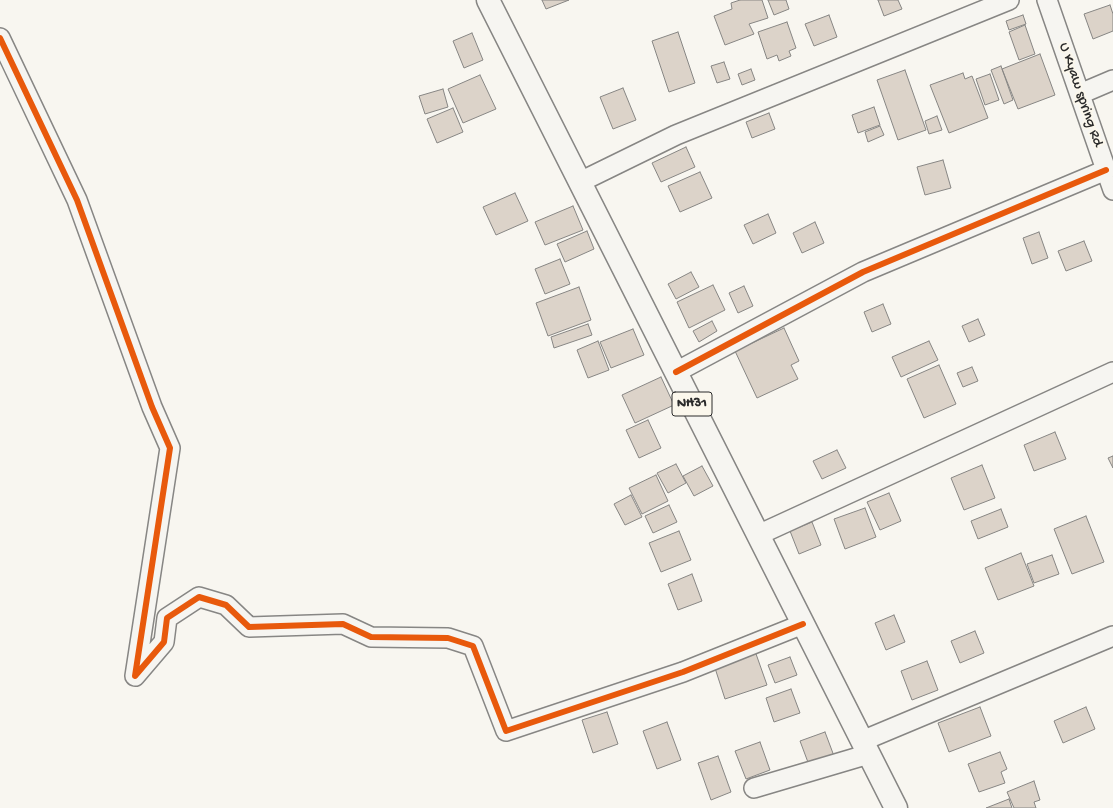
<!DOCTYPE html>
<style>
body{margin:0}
canvas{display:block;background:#f8f6f0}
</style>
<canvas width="1113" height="808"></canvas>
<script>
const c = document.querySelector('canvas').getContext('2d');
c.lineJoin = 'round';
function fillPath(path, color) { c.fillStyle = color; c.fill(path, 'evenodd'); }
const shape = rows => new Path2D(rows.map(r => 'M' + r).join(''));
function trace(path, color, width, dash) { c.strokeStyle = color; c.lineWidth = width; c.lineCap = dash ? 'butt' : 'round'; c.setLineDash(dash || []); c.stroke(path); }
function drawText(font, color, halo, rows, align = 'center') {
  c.font = font + ' "Gochi Hand",sans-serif'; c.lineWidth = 4; c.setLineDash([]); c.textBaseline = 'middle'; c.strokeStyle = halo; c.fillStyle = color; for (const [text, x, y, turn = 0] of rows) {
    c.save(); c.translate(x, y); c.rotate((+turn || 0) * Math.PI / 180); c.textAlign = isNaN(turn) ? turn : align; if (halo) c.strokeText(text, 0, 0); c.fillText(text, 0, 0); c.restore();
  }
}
const building = shape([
 [542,0,569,0,546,9,542,0],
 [740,0,762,0,768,18,749,24,754,34,725,45,714,16,732,9,731,3,740,0],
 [768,0,786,0,789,9,774,15,768,0],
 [878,0,898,0,902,9,884,16,878,0],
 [1110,5,1113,14,1113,31,1093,39,1084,14,1110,5],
 [829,15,837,37,814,46,805,24,829,15],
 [1023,15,1026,24,1009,30,1006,21,1023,15],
 [787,22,796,48,789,51,791,56,779,61,777,55,767,59,758,32,787,22],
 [1025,25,1035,54,1019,60,1009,32,1025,25],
 [678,32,695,83,669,92,652,41,678,32],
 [472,33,483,60,464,68,453,41,472,33],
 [1040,54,1055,95,1018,109,1002,69,1040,54],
 [724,62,730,79,717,83,711,66,724,62],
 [1001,66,1013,100,1004,104,991,70,1001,66],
 [751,69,755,80,742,85,738,74,751,69],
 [905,70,926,130,898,140,877,80,905,70],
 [963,73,965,79,972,76,988,118,949,133,930,85,963,73],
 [990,74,999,100,985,105,976,79,990,74],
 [480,75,496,109,463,123,448,89,480,75],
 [623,88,636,120,613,129,600,97,623,88],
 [443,89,448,107,425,114,419,96,443,89],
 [874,107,880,125,858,133,852,115,874,107],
 [453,108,463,132,437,143,427,119,453,108],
 [769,113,775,129,752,138,746,122,769,113],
 [937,116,942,130,929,134,925,121,937,116],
 [880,126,884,135,868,142,865,132,880,126],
 [686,147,695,167,661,182,652,163,686,147],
 [943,160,951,188,925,195,917,167,943,160],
 [700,172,712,198,680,212,668,186,700,172],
 [515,193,528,221,496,235,483,207,515,193],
 [573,206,583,230,545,245,535,222,573,206],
 [768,214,776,233,753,244,744,225,768,214],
 [815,222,824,243,802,253,793,233,815,222],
 [587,231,594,249,565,262,557,244,587,231],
 [1039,232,1048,258,1032,264,1023,238,1039,232],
 [1084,241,1092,261,1066,271,1058,251,1084,241],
 [560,259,570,284,545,294,535,269,560,259],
 [691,272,699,287,676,299,668,284,691,272],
 [713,285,725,310,689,328,677,302,713,285],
 [744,286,753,306,738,313,729,293,744,286],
 [579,287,591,320,548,336,536,303,579,287],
 [883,304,891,324,872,332,864,312,883,304],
 [978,319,985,335,969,342,962,326,978,319],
 [712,321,717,331,699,342,693,331,712,321],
 [588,324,592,335,554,348,551,337,588,324],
 [784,328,799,361,791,365,798,379,757,398,735,351,784,328],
 [633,329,644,355,611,368,600,342,633,329],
 [598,341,609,370,588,378,577,350,598,341],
 [929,341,938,360,901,377,892,357,929,341],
 [939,365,956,404,924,418,907,379,939,365],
 [972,367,978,381,963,387,957,373,972,367],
 [661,377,674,405,635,423,622,395,661,377],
 [648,420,661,448,639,458,626,430,648,420],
 [1055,432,1066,459,1034,471,1024,445,1055,432],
 [837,450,846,468,822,479,813,461,837,450],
 [1113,456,1113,468,1108,458,1113,456],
 [676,464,686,483,668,493,657,473,676,464],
 [982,465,995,498,964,510,951,478,982,465],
 [702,466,713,486,694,496,683,476,702,466],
 [656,475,668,501,642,514,629,488,656,475],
 [889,493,901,521,880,530,867,502,889,493],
 [631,495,642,517,625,525,614,504,631,495],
 [669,505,677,522,653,533,645,516,669,505],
 [865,508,876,537,845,549,834,519,865,508],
 [1001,509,1008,527,978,539,971,521,1001,509],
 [1086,516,1104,562,1072,574,1054,529,1086,516],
 [812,522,821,545,799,554,790,531,812,522],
 [679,531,691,560,661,572,649,543,679,531],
 [1021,553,1034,586,998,600,985,568,1021,553],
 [1052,555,1059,574,1034,583,1027,564,1052,555],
 [692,574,702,601,678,610,668,584,692,574],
 [894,615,905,642,886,650,875,623,894,615],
 [975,631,984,653,960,663,951,641,975,631],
 [755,651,767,685,725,699,714,665,755,651],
 [790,657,797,675,775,683,768,665,790,657],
 [927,661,938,690,912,700,901,671,927,661],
 [791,689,800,713,774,722,766,698,791,689],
 [980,707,991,736,949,752,938,723,980,707],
 [1086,707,1095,729,1063,743,1054,721,1086,707],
 [607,712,618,744,593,753,582,720,607,712],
 [667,722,681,760,657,769,643,731,667,722],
 [825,732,834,756,809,765,800,741,825,732],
 [760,742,770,770,746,779,735,751,760,742],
 [1000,752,1007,769,1001,772,1005,783,979,792,968,764,1000,752],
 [718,756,731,792,711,800,698,763,718,756],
 [1034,781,1040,800,1034,802,1036,808,1014,808,1007,792,1034,781],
 [1009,799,1012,808,986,808,1009,799]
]);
fillPath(building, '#dcd3c9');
trace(building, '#878684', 1);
const minor = shape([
 [1047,0,1113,190],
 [0,38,77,200,152,407,170,448,135,676,164,642,167,618,199,597,226,605,249,627,343,624,371,637,448,638,473,646,506,731,683,672,803,624],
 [1080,94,1113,80],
 [580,182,676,135,1009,0],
 [676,372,863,272,1106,170],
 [758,535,1113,372],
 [862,741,1113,636],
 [754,788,869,754]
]);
const highway = shape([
 [488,0,896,808]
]);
trace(minor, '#878684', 22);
trace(highway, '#878684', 25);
trace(minor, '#f6f5f1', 19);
trace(highway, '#f6f5f1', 22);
trace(shape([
 [0,38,77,200,152,407,170,448,135,676,164,642,167,618,199,597,226,605,249,627,343,624,371,637,448,638,473,646,506,731,683,672,803,624],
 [676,372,863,272,1106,170]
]), '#e8590c', 6);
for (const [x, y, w] of [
 [692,404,40]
]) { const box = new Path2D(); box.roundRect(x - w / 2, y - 12, w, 24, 3); c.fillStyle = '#fbf7ec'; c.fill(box); trace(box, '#2b2b2b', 1); }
drawText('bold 14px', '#2b2b2b', null, [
 ["NH31",692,404]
]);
drawText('15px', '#2b2b2b', '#fbf7ec', [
 ["U Kyaw spring Rd",1080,95,71]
]);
</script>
